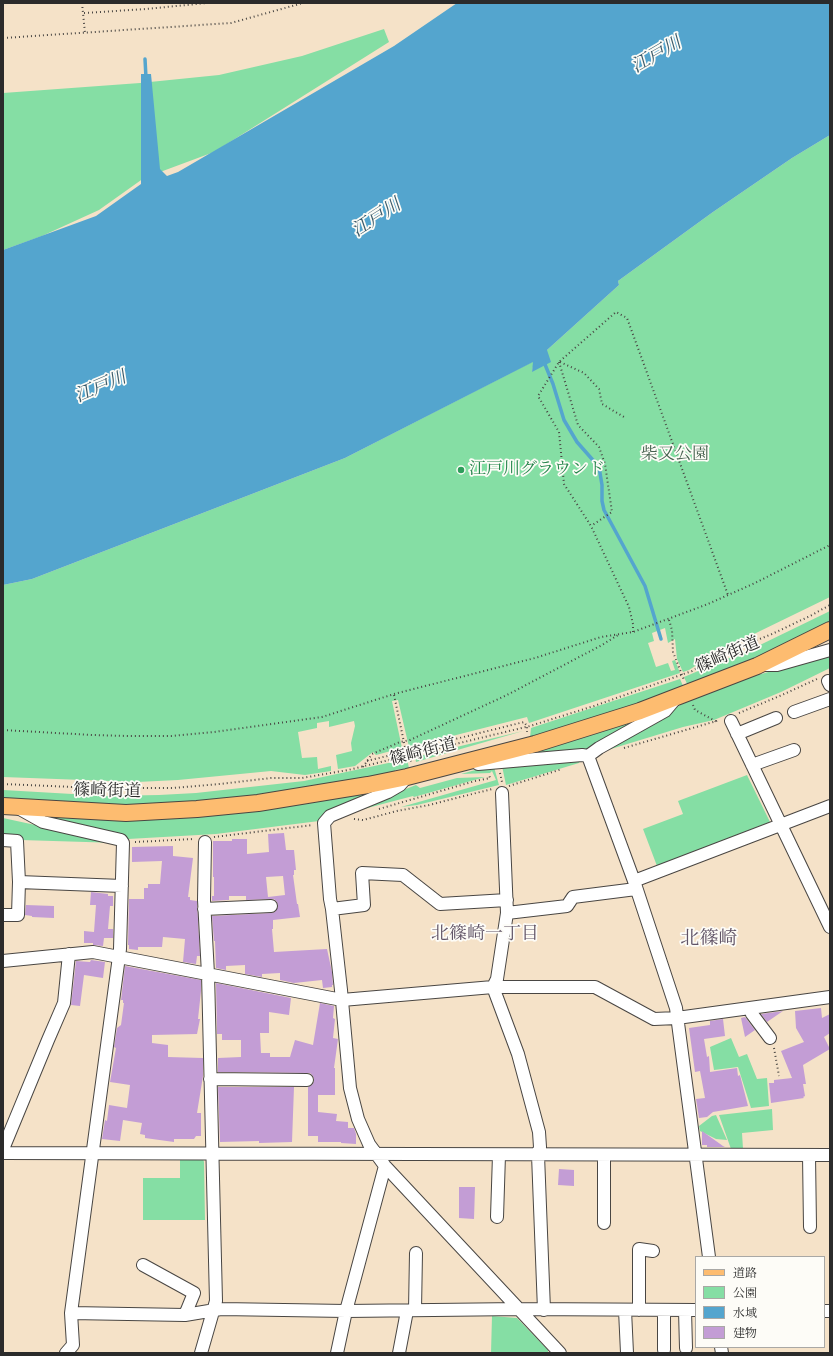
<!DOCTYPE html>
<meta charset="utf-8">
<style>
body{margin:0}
#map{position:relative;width:833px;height:1356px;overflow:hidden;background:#f5e2c8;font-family:"IM FELL Double Pica","Noto Serif JP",serif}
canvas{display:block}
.frame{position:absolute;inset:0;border:4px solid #2b2b2b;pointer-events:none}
.legend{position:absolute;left:695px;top:1256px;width:130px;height:92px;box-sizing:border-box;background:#fdfcf7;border:1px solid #a9a8a5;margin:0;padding:5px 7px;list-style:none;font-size:12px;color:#2b2b2b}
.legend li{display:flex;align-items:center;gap:8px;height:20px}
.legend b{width:20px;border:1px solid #a9a8a5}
</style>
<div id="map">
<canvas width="833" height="1356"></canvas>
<div class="frame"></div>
<ul class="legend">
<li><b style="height:5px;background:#fdbc70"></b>道路</li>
<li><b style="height:11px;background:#85dea4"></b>公園</li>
<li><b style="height:11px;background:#54a5ce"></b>水域</li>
<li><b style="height:11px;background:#c39dd5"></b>建物</li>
</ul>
</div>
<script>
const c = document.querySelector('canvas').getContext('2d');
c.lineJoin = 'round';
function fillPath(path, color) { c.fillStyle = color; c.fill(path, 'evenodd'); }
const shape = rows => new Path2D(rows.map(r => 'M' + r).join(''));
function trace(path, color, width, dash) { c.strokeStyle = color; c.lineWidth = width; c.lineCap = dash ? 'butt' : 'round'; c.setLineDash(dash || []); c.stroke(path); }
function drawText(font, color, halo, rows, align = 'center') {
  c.font = font + ' "IM FELL Double Pica","Noto Serif JP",serif'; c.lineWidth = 3.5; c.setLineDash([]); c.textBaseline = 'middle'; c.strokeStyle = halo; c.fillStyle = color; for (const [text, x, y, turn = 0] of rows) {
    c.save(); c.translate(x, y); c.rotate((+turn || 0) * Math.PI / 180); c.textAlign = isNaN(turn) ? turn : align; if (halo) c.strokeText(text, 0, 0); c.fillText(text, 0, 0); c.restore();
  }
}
fillPath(shape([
 [384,29,389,42,214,152,144,178,99,210,42,236,3,250,3,93,140,83,219,75,302,56],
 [830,135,830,597,717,652,689,670,683,672,677,659,675,639,668,643,665,628,652,633,654,641,648,643,656,667,668,663,671,671,675,670,672,661,675,660,680,673,529,723,527,717,409,747,398,700,392,701,402,748,376,755,373,752,355,766,338,769,336,755,352,751,351,743,355,726,354,721,329,727,329,721,317,723,317,728,298,732,302,758,317,757,318,769,331,766,331,771,305,775,271,771,178,780,137,782,3,777,3,585,32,579,345,458,534,361,532,372,547,350,619,285,618,281,713,212,792,158],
 [830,611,830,623,767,654,688,686,684,677,762,644],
 [830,654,830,668,781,692,714,720,683,727,601,752,668,713,688,700,727,684],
 [680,679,684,688,626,708,530,738,531,728],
 [661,709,584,750,504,758],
 [523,731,416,762,415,757],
 [407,759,409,768,395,770,395,773,282,793,183,803,107,806,3,800,3,790,107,796,159,795,196,793,304,781],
 [580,761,579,763,506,785,502,766],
 [494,767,499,785,417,805,401,807,496,780,492,771,490,773,461,774,479,769],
 [747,775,770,822,657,866,643,829,683,814,678,801],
 [485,777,414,797,413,796,337,816,416,785,420,788,457,778],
 [391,787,326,813,321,817,319,821,216,834,128,839,124,837,47,818,46,815],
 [3,818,118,843,21,840,21,836,3,836],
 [731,1038,739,1057,747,1054,757,1079,767,1078,769,1106,751,1108,738,1067,714,1070,710,1047],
 [772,1109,773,1130,742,1133,743,1149,731,1149,719,1115],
 [716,1115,727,1140,716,1139,700,1131,699,1126,712,1116],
 [180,1159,203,1159,204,1162,205,1220,143,1220,143,1178,180,1178],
 [492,1316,517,1318,548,1350,548,1353,491,1353]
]), '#85dea4');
fillPath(shape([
 [457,3,830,3,830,135,792,158,713,212,618,281,619,285,547,350,551,362,532,372,533,362,345,458,32,579,3,585,3,250,96,216,141,184,141,74,151,74,160,169,167,176,178,172,394,46]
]), '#54a5ce');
trace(shape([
 [145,59,146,78],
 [544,362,553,384,564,420,577,442,599,467,602,485,602,501,604,510,645,586,661,639]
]), '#54a5ce', 3.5);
fillPath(shape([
 [284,833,286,850,294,850,296,870,294,870,294,875,293,875,297,904,298,904,300,917,273,920,273,929,272,929,274,952,327,949,332,972,333,985,332,985,332,987,323,988,322,980,294,983,280,980,280,973,262,974,262,977,245,974,245,965,226,966,226,970,216,968,215,941,214,941,212,916,271,913,275,912,278,906,277,902,274,899,246,900,246,896,229,896,229,900,212,901,212,896,214,896,214,877,213,877,213,841,232,841,232,839,247,839,247,854,269,852,268,834],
 [283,876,285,895,268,897,266,877],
 [173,846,173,856,193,858,188,897,190,897,190,900,197,901,200,956,197,956,196,964,183,962,185,939,163,937,162,947,138,947,138,950,129,949,129,945,128,945,129,899,144,899,144,888,148,888,148,884,160,884,162,861,132,862,132,847],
 [91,892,108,894,108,896,113,896,113,906,110,906,108,929,113,929,113,938,104,938,103,946,93,945,93,943,84,943,84,931,94,932,96,905,90,905],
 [26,905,54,906,54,918,32,917,32,916,25,915],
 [91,960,105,962,103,978,84,975,80,1006,71,1005,76,961,90,962],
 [125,966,201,980,201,991,198,1019,200,1019,197,1034,152,1035,152,1043,168,1045,168,1057,203,1058,203,1076,197,1113,201,1113,201,1136,196,1136,194,1139,174,1139,174,1142,145,1138,145,1135,140,1134,142,1123,123,1120,120,1141,102,1139,105,1120,107,1121,109,1105,127,1108,130,1085,110,1082,116,1048,114,1047,117,1028,121,1025,124,1003,123,1003,123,1000,121,1000],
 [216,983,291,998,289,1015,269,1012,269,1033,260,1033,261,1053,270,1053,270,1057,290,1057,295,1040,313,1045,320,1003,334,1006,333,1018,335,1019,333,1038,338,1039,334,1068,335,1068,335,1095,318,1095,318,1112,337,1114,336,1121,348,1122,348,1128,354,1128,356,1134,356,1144,341,1143,341,1142,318,1142,318,1136,308,1136,308,1087,313,1084,314,1080,313,1076,310,1073,218,1072,218,1058,241,1057,241,1040,222,1040,222,1034,217,1034],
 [821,1008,822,1018,830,1014,830,1033,824,1037,830,1049,803,1065,806,1084,803,1084,805,1096,803,1097,804,1098,771,1103,769,1083,774,1083,774,1080,792,1078,781,1051,804,1042,796,1028,795,1011],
 [783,1011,767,1022,761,1014],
 [745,1017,755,1030,745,1037,741,1018],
 [723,1019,725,1036,704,1039,707,1057,709,1056,710,1072,737,1068,738,1076,740,1075,748,1106,713,1112,707,1117,699,1118,696,1099,705,1098,700,1071,695,1072,689,1028,710,1025,710,1021],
 [218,1087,294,1087,292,1142,259,1143,259,1141,220,1142],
 [702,1131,723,1146,725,1147,707,1147,707,1145,702,1145],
 [559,1169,574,1170,574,1186,558,1185],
 [459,1187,475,1187,474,1219,459,1218]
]), '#c39dd5');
const minor = shape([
 [764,665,777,665,830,650],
 [828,681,830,685],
 [676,698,665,711,599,748,588,756,634,881,676,1008,709,1257],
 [794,712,830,699],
 [731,721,830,927],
 [737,734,776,718],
 [478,764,582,755,588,756],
 [752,765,794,750],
 [407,777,400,785,388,792,330,816,324,823,330,899,332,909,341,990,350,1088,358,1119,369,1144,385,1166,560,1353],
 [502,793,507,913,497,979,493,987,518,1054,539,1132,540,1147,538,1155,544,1310],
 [18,808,43,822,117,839,121,840,123,843,120,949,71,1313,73,1345,66,1353],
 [3,840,17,841,19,882,18,915,3,915],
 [634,881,830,806],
 [19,882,122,886],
 [204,909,271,906],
 [332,909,364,905,362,873,403,875,440,904,507,900],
 [507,913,567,906,573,897,636,889],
 [3,961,93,952,342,1000,493,987,595,987,654,1019,677,1018,830,997],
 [750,1008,752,1014,770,1038],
 [210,1079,307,1080],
 [3,1149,48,1040,64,1003,69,954],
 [3,1153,830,1155],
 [604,1155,604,1223],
 [809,1155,810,1227],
 [497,1217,499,1155],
 [143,1265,194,1293,185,1315],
 [415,1310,416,1253],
 [625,1310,627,1353],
 [639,1310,639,1249,653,1251],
 [664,1310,664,1350],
 [685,1310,686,1348],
 [824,1311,830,1311],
 [71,1313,185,1315,221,1309,346,1311,520,1309,696,1310],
 [721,1347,722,1353],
 [201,1353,216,1301,208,974,204,900,205,842],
 [337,1353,346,1311,385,1166],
 [399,1353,407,1311]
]);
const major = shape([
 [3,806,126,813,197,809,258,803,368,785,407,777,535,744,640,711,757,666,830,630]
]);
trace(minor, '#494643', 14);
trace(major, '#494643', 18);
trace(shape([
 [82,3,85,33],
 [84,13,146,9,207,3],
 [3,38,231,23,303,3],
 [559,362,578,425,599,447,605,464,612,512,591,526],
 [560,362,584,373,599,389,602,404,624,417],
 [669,620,672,630,673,652,684,680],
 [633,632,633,624,629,607,591,526,564,484,559,432,538,396,559,362,616,312,627,318,728,595],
 [394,695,405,747,411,762],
 [693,705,695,710,717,722],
 [739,713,782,695,817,679],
 [3,730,92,735,128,736,171,736,214,732,322,717,394,694,535,658,601,637,633,632,708,604,755,583,830,545],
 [624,748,720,720],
 [367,761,524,722,527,726,527,732],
 [363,767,372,754,400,742,410,740,507,695,602,645,618,635],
 [500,773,502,782],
 [3,784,97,788,173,788,220,784,271,778,302,778,348,770,530,726,594,706,692,671,723,654,772,634,810,616,830,605],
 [509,786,562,769],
 [379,809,475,781,490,778,489,775],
 [354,819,363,820,397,811,429,805,492,789],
 [214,837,313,825],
 [135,842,194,839],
 [774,1048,779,1076]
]), '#494643', 2, [1, 3]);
trace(minor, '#fff', 12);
trace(major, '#fdbc70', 16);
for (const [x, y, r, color] of [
 [461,470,4,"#2e9e5b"]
]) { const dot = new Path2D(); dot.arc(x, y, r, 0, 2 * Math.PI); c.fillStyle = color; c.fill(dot); trace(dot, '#fdfcf7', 1.5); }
drawText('17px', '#46614f', '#fdfcf7', [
 ["柴又公園",675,455]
]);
drawText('17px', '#27864d', '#fdfcf7', [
 ["江戸川グラウンド",469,470]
], 'left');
drawText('17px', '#2b2b2b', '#fdfcf7', [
 ["篠崎街道",728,656,-23],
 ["篠崎街道",423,753,-14],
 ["篠崎街道",107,792,1]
]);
drawText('italic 18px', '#3b5c6c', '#fdfcf7', [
 ["江戸川",657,56,-30],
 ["江戸川",377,219,-33],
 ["江戸川",101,388,-23]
]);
drawText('18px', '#605366', '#fdfcf7', [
 ["北篠崎一丁目",485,935]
]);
drawText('19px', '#605366', '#fdfcf7', [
 ["北篠崎",709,940]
]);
</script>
